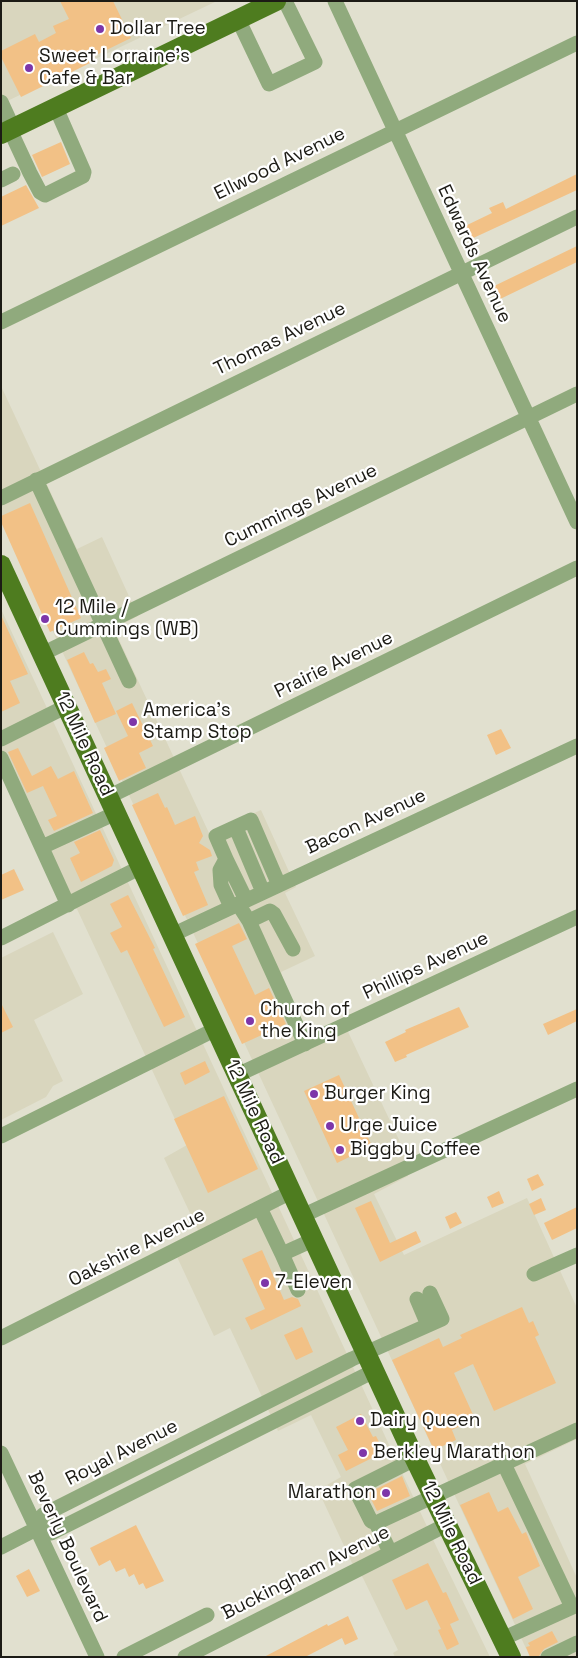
<!DOCTYPE html>
<style>
body{margin:0}
#map{position:relative;width:578px;height:1658px;overflow:hidden;background:#e1e0cf;font-family:"Space Grotesk",sans-serif}
canvas{display:block}
.frame{position:absolute;inset:0;border:2px solid #1c1b15;pointer-events:none}
</style>
<div id="map">
<canvas width="578" height="1658"></canvas>
<div class="frame"></div>
</div>
<script>
const c = document.querySelector('canvas').getContext('2d');
c.lineJoin = 'round';
function fillPath(path, color) { c.fillStyle = color; c.fill(path, 'evenodd'); }
const shape = rows => new Path2D(rows.map(r => 'M' + r).join(''));
function trace(path, color, width, dash) { c.strokeStyle = color; c.lineWidth = width; c.lineCap = dash ? 'butt' : 'round'; c.setLineDash(dash || []); c.stroke(path); }
function drawText(font, color, halo, rows, align = 'center') {
  c.font = font + ' "Space Grotesk",sans-serif'; c.lineWidth = 4.5; c.setLineDash([]); c.textBaseline = 'middle'; c.strokeStyle = halo; c.fillStyle = color; for (const [text, x, y, turn = 0] of rows) {
    c.save(); c.translate(x, y); c.rotate((+turn || 0) * Math.PI / 180); c.textAlign = isNaN(turn) ? turn : align; if (halo) c.strokeText(text, 0, 0); c.fillText(text, 0, 0); c.restore();
  }
}
fillPath(shape([
 [1,1,217,1,1,104],
 [1,386,77,549,102,537,138,616,114,629,209,833,261,810,296,887,285,893,315,956,281,972,288,995,307,1035,342,1019,408,1159,408,1176,374,1194,404,1255,527,1198,577,1308,577,1439,525,1464,577,1578,577,1657,530,1657,1,520],
 [1,609,437,1548,490,1657,395,1657,393,1653,398,1650,363,1578,352,1563,318,1490,341,1477,311,1415,278,1431,230,1328,214,1336,171,1244,198,1230,164,1158,187,1145,77,909,59,899,1,773],
 [53,932,83,994,34,1020,63,1081,53,1086,46,1097,1,1120,1,958]
]), '#d9d6be');
fillPath(shape([
 [60,1,113,1,131,38,88,59,90,63,21,97,1,57,1,51,35,34,39,42,56,33,53,26,69,19],
 [61,142,70,164,42,177,32,155],
 [577,174,577,190,469,240,463,227,492,213,489,208,503,202,506,209],
 [26,185,39,208,1,226,1,197],
 [577,246,577,262,496,301,490,288],
 [30,503,81,618,50,632,1,522,1,516],
 [1,615,28,674,10,681,20,703,1,712],
 [84,652,90,664,93,663,98,672,106,669,111,679,102,683,116,714,95,723,67,660],
 [132,703,153,746,139,753,146,768,119,781,104,748,128,736,116,711],
 [501,729,511,748,496,755,487,735],
 [18,748,32,776,51,766,58,779,74,771,93,813,54,831,48,820,57,816,43,786,27,793,8,752],
 [158,793,165,808,167,807,175,825,195,816,203,836,199,843,210,850,212,856,196,862,199,870,194,872,208,905,183,916,132,805],
 [100,830,114,860,112,866,81,882,70,858,80,853,74,842],
 [14,869,24,890,1,900,1,875],
 [128,895,155,948,153,949,185,1017,164,1027,127,950,121,953,110,933,122,927,110,904],
 [239,923,247,939,232,946,255,995,269,988,286,1024,242,1044,195,944],
 [1,1003,13,1027,1,1033],
 [459,1007,469,1027,406,1055,407,1057,395,1062,385,1042,406,1032,405,1030],
 [577,1009,577,1021,548,1035,543,1024],
 [205,1061,210,1072,185,1085,180,1073],
 [339,1075,372,1146,337,1163,304,1091],
 [224,1096,258,1169,208,1193,174,1119],
 [538,1174,544,1185,532,1191,527,1179],
 [499,1191,504,1203,492,1208,487,1197],
 [541,1198,546,1210,534,1215,529,1204],
 [371,1201,390,1243,416,1231,421,1242,380,1262,355,1208],
 [577,1207,577,1228,552,1240,544,1223],
 [456,1212,462,1223,450,1229,445,1217],
 [262,1250,284,1300,292,1297,298,1299,301,1306,251,1330,245,1318,265,1309,242,1259],
 [522,1307,529,1323,533,1321,539,1335,535,1337,556,1383,494,1411,473,1364,454,1373,475,1419,452,1430,456,1440,434,1450,392,1360,439,1338,443,1347,462,1338,460,1335],
 [302,1327,313,1352,296,1360,284,1335],
 [361,1414,373,1437,376,1436,384,1452,346,1471,338,1455,348,1450,336,1427],
 [402,1476,410,1496,377,1511,368,1493],
 [489,1492,498,1512,508,1507,522,1534,526,1532,540,1566,518,1577,533,1609,513,1619,460,1505],
 [136,1525,164,1581,146,1589,143,1583,139,1585,134,1574,129,1577,125,1568,116,1572,110,1560,99,1566,90,1548],
 [428,1563,443,1593,446,1592,459,1620,450,1624,459,1644,447,1650,438,1630,441,1629,427,1600,406,1610,392,1580],
 [29,1569,40,1591,27,1597,16,1576],
 [348,1616,358,1639,345,1645,342,1638,305,1657,264,1657,327,1624,328,1626],
 [552,1631,558,1642,544,1649,539,1656,530,1657,526,1647,530,1646,528,1643]
]), '#f2c186');
trace(shape([
 [335,1,577,522],
 [238,19,269,84,315,62,285,1],
 [1,102,13,128],
 [10,130,30,173,40,192,45,195,83,176,84,172,56,108],
 [1,180,13,174],
 [1,322,577,43],
 [36,480,129,681],
 [1,498,577,217],
 [42,654,577,394],
 [1,739,67,706],
 [1,758,68,905],
 [108,797,577,568],
 [236,828,263,892],
 [42,847,116,813],
 [226,859,246,900],
 [238,904,249,921,305,1044],
 [231,907,221,885,220,870,226,859,216,836,251,820,279,885],
 [249,921,270,911,274,914,293,949],
 [172,935,577,746],
 [1,938,141,867],
 [237,1075,577,917],
 [1,1136,216,1029],
 [260,1208,282,1254,313,1240],
 [302,1216,577,1089],
 [282,1254,298,1290],
 [534,1274,577,1255],
 [417,1299,428,1325],
 [1,1338,291,1192],
 [1,1453,97,1657],
 [504,1464,572,1607],
 [376,1523,577,1430],
 [36,1529,51,1533,374,1371],
 [1,1547,36,1529,43,1515,352,1359,442,1319,430,1293],
 [390,1552,376,1523,371,1521,355,1489,415,1459],
 [502,1639,577,1605],
 [124,1657,207,1615],
 [185,1657,446,1525],
 [548,1657,577,1643]
]), '#90aa7d', 15);
trace(shape([
 [1,134,276,1],
 [1,565,415,1459,511,1657]
]), '#4e7c1f', 20);
for (const [x, y, r, color] of [
 [100,29,5,"#7d36a9"],
 [29,68,5,"#7d36a9"],
 [45,619,5,"#7d36a9"],
 [133,722,5,"#7d36a9"],
 [250,1021,5,"#7d36a9"],
 [314,1094,5,"#7d36a9"],
 [330,1126,5,"#7d36a9"],
 [340,1150,5,"#7d36a9"],
 [265,1283,5,"#7d36a9"],
 [360,1421,5,"#7d36a9"],
 [363,1453,5,"#7d36a9"],
 [386,1493,5,"#7d36a9"]
]) { const dot = new Path2D(); dot.arc(x, y, r, 0, 2 * Math.PI); c.fillStyle = color; c.fill(dot); trace(dot, '#fff', 2); }
drawText('19px', '#1c1b15', '#fff', [
 ["Dollar Tree",110,29],
 ["Sweet Lorraine's",39,57],
 ["Cafe & Bar",39,79],
 ["12 Mile /",55,608],
 ["Cummings (WB)",55,630],
 ["America's",143,711],
 ["Stamp Stop",143,733],
 ["Church of",260,1010],
 ["the King",260,1032],
 ["Burger King",324,1094],
 ["Urge Juice",340,1126],
 ["Biggby Coffee",350,1150],
 ["7-Eleven",275,1283],
 ["Dairy Queen",370,1421],
 ["Berkley Marathon",373,1453],
 ["Marathon",376,1493,"right"]
], 'left');
drawText('19px', '#1c1b15', '#fff', [
 ["Ellwood Avenue",280,164,-26],
 ["Edwards Avenue",474,254,65],
 ["Thomas Avenue",280,339,-26],
 ["Cummings Avenue",301,506,-26],
 ["Prairie Avenue",334,665,-26],
 ["12 Mile Road",84,744,65],
 ["Bacon Avenue",366,822,-25],
 ["Phillips Avenue",426,966,-25],
 ["12 Mile Road",254,1112,65],
 ["Oakshire Avenue",137,1248,-27],
 ["Royal Avenue",122,1453,-27],
 ["12 Mile Road",451,1533,64],
 ["Beverly Boulevard",67,1547,65],
 ["Buckingham Avenue",306,1573,-27]
]);
</script>
